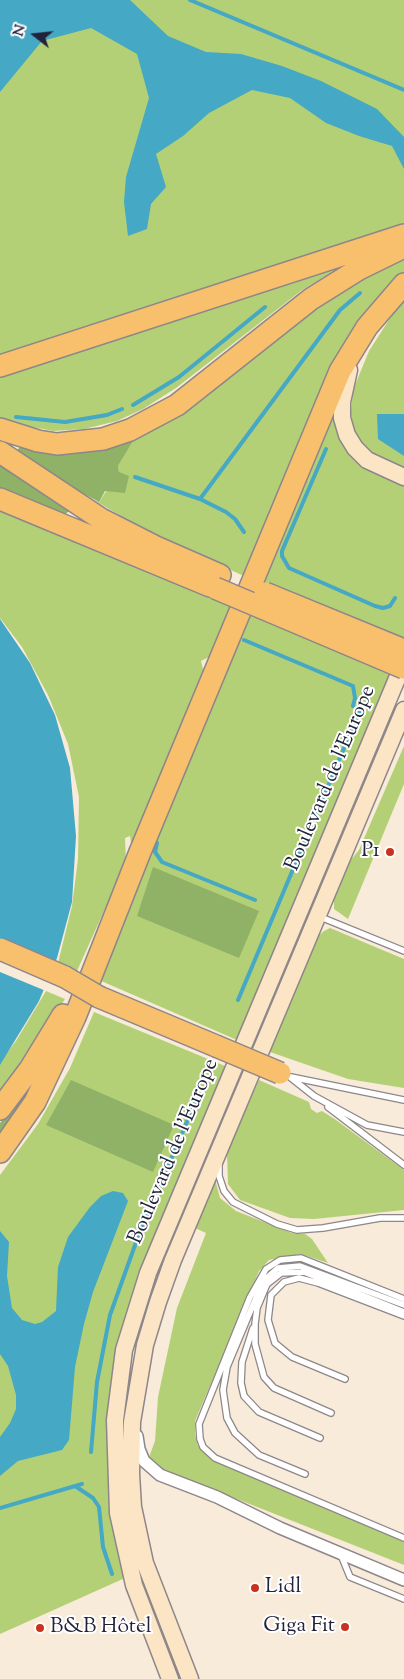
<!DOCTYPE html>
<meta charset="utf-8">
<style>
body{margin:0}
#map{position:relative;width:404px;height:1679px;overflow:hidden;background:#f8ebd9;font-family:"Sorts Mill Goudy",serif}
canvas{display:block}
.north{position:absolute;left:10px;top:10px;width:50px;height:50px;-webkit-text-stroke:4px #fff;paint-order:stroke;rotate:286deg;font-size:14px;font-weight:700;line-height:20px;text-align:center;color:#22223b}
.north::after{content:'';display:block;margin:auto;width:18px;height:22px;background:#22223b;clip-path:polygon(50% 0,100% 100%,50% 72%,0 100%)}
</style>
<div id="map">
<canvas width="404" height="1679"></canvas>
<div class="north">N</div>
</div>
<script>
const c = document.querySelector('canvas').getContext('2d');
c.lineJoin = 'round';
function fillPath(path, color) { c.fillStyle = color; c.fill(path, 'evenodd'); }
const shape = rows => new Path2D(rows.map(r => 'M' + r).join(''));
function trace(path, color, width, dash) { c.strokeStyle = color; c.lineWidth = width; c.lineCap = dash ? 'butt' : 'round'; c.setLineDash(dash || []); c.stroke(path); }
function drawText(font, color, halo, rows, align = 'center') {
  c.font = font + ' "Sorts Mill Goudy",serif'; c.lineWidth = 4; c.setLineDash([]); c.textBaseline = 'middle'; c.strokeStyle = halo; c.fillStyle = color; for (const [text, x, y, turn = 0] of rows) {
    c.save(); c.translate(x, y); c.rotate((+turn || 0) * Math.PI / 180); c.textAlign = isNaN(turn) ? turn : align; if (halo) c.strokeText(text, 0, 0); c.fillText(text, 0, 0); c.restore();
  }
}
fillPath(shape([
 [0,0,404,0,404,228,0,356],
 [404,253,404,273,397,279,244,576,155,536,94,500,99,502,119,472,118,466,133,439,303,312],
 [346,264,302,290,176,388,143,409,117,421,84,429,53,431,8,422,0,418,0,373],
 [404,302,404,471,366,451,353,427,351,414,353,390,369,351,394,312],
 [334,406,340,438,350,455,374,471,404,483,404,642,260,583],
 [0,508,233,604,211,656,201,661,203,669,206,670,136,842,131,843,130,836,125,838,126,862,77,971,58,963,72,906,78,859,79,797,68,744,48,695,22,647,0,618],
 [248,610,393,671,237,1040,99,980],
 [404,746,404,784,348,919,334,909,334,896,345,867,359,850],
 [330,928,404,959,404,1088,348,1079,270,1052,317,937,324,931],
 [46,991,65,999,12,1082,0,1096,0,1062,16,1041],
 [94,1012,225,1066,137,1286,120,1339,108,1407,107,1450,125,1578,0,1634,0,1175,38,1124,70,1068],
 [259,1080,309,1102,311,1109,317,1113,322,1111,336,1120,404,1170,404,1210,314,1219,290,1218,240,1200,228,1184,227,1152],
 [215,1179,220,1198,236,1211,292,1233,305,1234,312,1239,328,1263,301,1254,269,1260,259,1271,195,1421,195,1434,198,1446,212,1460,404,1542,404,1565,161,1469,148,1460,155,1441,158,1397,177,1308,206,1233,195,1228]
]), '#b4d076');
fillPath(shape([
 [134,439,118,466,119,472,129,476,125,493,105,491,99,502,48,474,19,454,18,449,21,446],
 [0,462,72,509,63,516,0,489],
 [153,867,259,911,239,958,137,916],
 [71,1080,174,1125,153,1172,46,1125],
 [17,1104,25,1105,0,1140,0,1123]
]), '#8fb267');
fillPath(shape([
 [0,0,130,0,168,36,206,52,241,54,282,66,321,81,377,109,404,137,404,169,392,146,359,136,326,123,290,98,252,90,209,113,183,136,156,154,166,187,151,204,147,229,128,236,124,202,126,177,149,98,137,54,91,28,42,41,0,92],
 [377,414,404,414,404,456,378,439],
 [0,619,30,663,55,715,70,768,76,836,72,902,57,958,39,1001,0,1065],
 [113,1191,123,1193,128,1201,93,1292,84,1324,75,1367,69,1440,62,1450,18,1461,0,1476,0,1437,10,1423,16,1409,16,1395,8,1366,0,1354,0,1231,9,1242,7,1276,12,1308,22,1320,35,1324,42,1322,56,1311,58,1267,68,1237,90,1207,101,1196]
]), '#45a8c4');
fillPath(shape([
 [0,939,58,963,46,991,0,972]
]), '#f8ebd9');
trace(shape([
 [190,0,404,90],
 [133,405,179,377,265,307],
 [16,417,65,422,107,415,122,409],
 [326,449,282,551,282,556,289,568,375,606,383,608,390,606,395,598],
 [135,477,200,499,340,310,360,293],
 [200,499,226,512,235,519,244,532],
 [244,640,353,686,355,698,353,706],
 [157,843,155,852,162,862,255,900],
 [238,1000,363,703],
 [91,1452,97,1382,110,1315,139,1234,198,1096],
 [75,1486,93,1498,99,1507,103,1547,112,1574],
 [0,1508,82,1484]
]), '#45a8c4', 4);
const service = shape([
 [318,916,404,951],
 [290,1077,314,1096,367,1125,404,1132],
 [291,1077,404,1100],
 [328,1107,404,1165],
 [219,1164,219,1176,224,1191,233,1202,277,1224,297,1230,323,1228,380,1218,404,1218],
 [404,1299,301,1258,280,1260,266,1269,250,1297,199,1424,200,1439,203,1447,215,1458,404,1538],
 [253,1328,242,1362,241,1383,244,1396,259,1412,320,1438],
 [345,1379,292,1357,275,1343,268,1320,271,1295,284,1282,299,1278,318,1283,404,1316],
 [331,1413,274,1388,264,1377,255,1344,255,1324,257,1308,267,1284,281,1273,304,1272,404,1312],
 [305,1474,259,1455,235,1433,227,1418,223,1390,227,1367,263,1281,278,1268,300,1266,404,1305],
 [341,1555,350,1577,404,1599]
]);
const minor = shape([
 [137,1436,139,1449,144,1461,160,1475,217,1497,280,1528,404,1580]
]);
const secondary = shape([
 [349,370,342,402,342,418,347,435,355,448,367,460,404,477],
 [170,1679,134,1585,118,1513,115,1420,124,1350,148,1273,404,662],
 [190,1679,145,1563,133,1507,131,1474,132,1422,145,1345,158,1302,173,1260,404,710]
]);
const motorway = shape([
 [0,366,404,235],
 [0,429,38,441,57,444,103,439,130,430,177,405,311,299,359,269,404,247],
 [0,452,101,519,156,547,220,575],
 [0,499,210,586],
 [99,997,216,1046],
 [0,1109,30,1069,63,1015],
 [0,1152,35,1102,75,1017,140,852,340,371,367,327,404,284]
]);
trace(service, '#8d868a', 8);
trace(minor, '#8d868a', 14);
trace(secondary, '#8d868a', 19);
trace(motorway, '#8d868a', 24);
trace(service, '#fff', 5.5);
trace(minor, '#fff', 11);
trace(secondary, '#fce5c4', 16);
trace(motorway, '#f8bf6c', 21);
const motorwayBridge = shape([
 [215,588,404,668],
 [265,593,404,650],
 [0,949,65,977,99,997],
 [216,1046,280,1073]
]);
trace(motorwayBridge, '#8d868a', 24, []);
trace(motorwayBridge, '#f8bf6c', 21);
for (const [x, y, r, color] of [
 [390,852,5,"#c8321e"],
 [255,1588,5,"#c8321e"],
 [345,1627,5,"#c8321e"],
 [40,1628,5,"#c8321e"]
]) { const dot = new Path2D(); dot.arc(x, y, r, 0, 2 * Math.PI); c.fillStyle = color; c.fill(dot); trace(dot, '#fff', 2); }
drawText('21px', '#22223b', '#fff', [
 ["Boulevard de l'Europe",332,779,-67],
 ["Boulevard de l'Europe",175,1152,-67]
]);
drawText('21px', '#22223b', '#fff', [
 ["P1",380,852],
 ["Lidl",265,1588,"left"],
 ["Giga Fit",335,1627],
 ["B&B Hôtel",50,1628,"left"]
], 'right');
</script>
